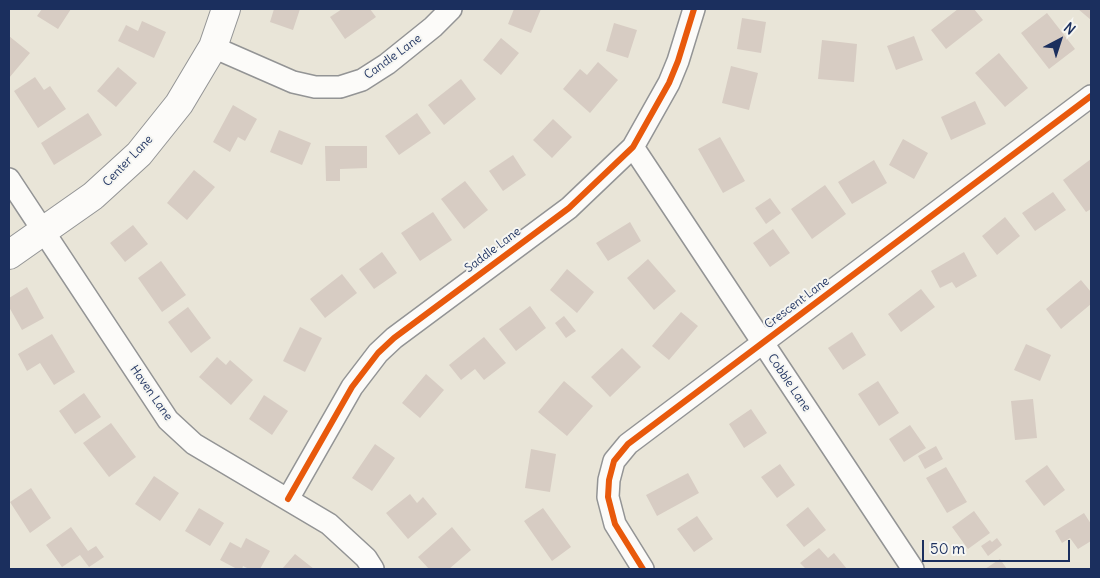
<!DOCTYPE html>
<style>
body{margin:0}
#map{position:relative;width:1100px;height:578px;overflow:hidden;background:#e9e5d8;font-family:Delius,sans-serif}
canvas{display:block}
.frame{position:absolute;inset:0;border:10px solid #1b2f5e;pointer-events:none}
.north{position:absolute;left:1035px;top:15px;width:50px;height:50px;-webkit-text-stroke:4px #f6f6f2;paint-order:stroke;rotate:40deg;font-size:14px;font-weight:700;line-height:20px;text-align:center;color:#1b2f5e}
.north::after{content:'';display:block;margin:auto;width:18px;height:22px;background:#1b2f5e;clip-path:polygon(50% 0,100% 100%,50% 72%,0 100%)}
.scale{position:absolute;left:922px;top:540px;width:148px;height:22px;box-sizing:border-box;border:2px solid #1b2f5e;border-top:0;padding-left:6px;font-size:15px;line-height:18px;white-space:nowrap;color:#1b2f5e;-webkit-text-stroke:4px #f6f6f2;paint-order:stroke}
</style>
<div id="map">
<canvas width="1100" height="578"></canvas>
<div class="frame"></div>
<div class="north">N</div>
<div class="scale">50 m</div>
</div>
<script>
const c = document.querySelector('canvas').getContext('2d');
c.lineJoin = 'round';
function fillPath(path, color) { c.fillStyle = color; c.fill(path, 'evenodd'); }
const shape = rows => new Path2D(rows.map(r => 'M' + r).join(''));
function trace(path, color, width, dash) { c.strokeStyle = color; c.lineWidth = width; c.lineCap = dash ? 'butt' : 'round'; c.setLineDash(dash || []); c.stroke(path); }
function drawText(font, color, halo, rows, align = 'center') {
  c.font = font + ' Delius,sans-serif'; c.lineWidth = 4; c.setLineDash([]); c.textBaseline = 'middle'; c.strokeStyle = halo; c.fillStyle = color; for (const [text, x, y, turn = 0] of rows) {
    c.save(); c.translate(x, y); c.rotate((+turn || 0) * Math.PI / 180); c.textAlign = isNaN(turn) ? turn : align; if (halo) c.strokeText(text, 0, 0); c.fillText(text, 0, 0); c.restore();
  }
}
fillPath(shape([
 [42,9,71,9,58,29,37,16],
 [274,9,300,9,293,30,270,22],
 [342,9,370,9,376,17,345,39,330,17],
 [514,9,541,9,531,33,508,24],
 [958,9,974,9,983,20,946,49,931,30],
 [1078,9,1091,9,1091,20],
 [1047,13,1075,49,1049,69,1021,33],
 [742,18,766,22,761,53,737,49],
 [142,21,166,32,154,58,118,41,126,25,138,31],
 [614,23,637,30,628,58,606,51],
 [9,36,30,53,9,78],
 [914,36,923,60,896,70,887,46],
 [501,38,519,53,501,75,483,60],
 [822,40,857,44,854,82,818,79],
 [999,53,1028,88,1005,107,975,73],
 [598,62,618,80,590,113,563,89,580,69,587,75],
 [731,66,758,73,749,110,722,103],
 [118,67,137,83,116,107,97,91],
 [35,77,44,90,50,86,66,109,38,128,14,91],
 [461,79,476,99,444,125,428,105],
 [975,101,986,124,951,140,941,117],
 [233,105,257,119,245,141,238,137,230,152,213,142],
 [88,113,102,135,54,165,41,143],
 [417,113,431,133,399,155,385,136],
 [553,119,572,137,552,158,533,140],
 [279,130,311,143,302,165,270,152],
 [720,137,745,181,723,193,698,149],
 [903,139,928,153,914,179,889,165],
 [325,146,367,146,367,168,340,169,340,181,326,181],
 [513,155,526,175,503,191,489,171],
 [1091,159,1091,209,1086,212,1063,180],
 [874,160,887,183,852,204,838,182],
 [194,170,215,187,187,220,167,203],
 [465,181,488,210,464,229,441,199],
 [825,185,846,214,812,239,791,209],
 [1053,192,1066,210,1035,231,1022,213],
 [770,198,781,213,766,224,755,208],
 [433,212,452,240,420,261,401,233],
 [1005,217,1020,236,997,255,982,236],
 [630,222,641,241,608,261,596,243],
 [133,225,148,244,125,262,110,243],
 [773,229,790,253,770,267,753,243],
 [382,252,397,273,374,289,359,269],
 [964,252,977,276,956,288,952,282,940,288,931,271],
 [648,259,676,291,654,310,627,278],
 [161,261,186,295,162,312,138,278],
 [567,269,594,292,577,313,550,290],
 [342,274,357,293,325,318,310,299],
 [1081,280,1091,292,1091,304,1061,329,1046,309],
 [27,287,44,318,22,330,9,307,9,298],
 [921,289,935,307,901,332,888,314],
 [530,306,546,328,516,351,499,329],
 [188,307,211,338,191,353,168,322],
 [681,312,698,326,669,360,652,346],
 [564,316,576,331,566,338,555,323],
 [300,327,322,338,305,372,283,361],
 [852,332,866,355,843,370,828,348],
 [52,334,75,372,54,385,40,363,27,371,18,354],
 [484,337,506,363,484,380,475,369,461,380,449,365],
 [1026,344,1051,355,1040,381,1014,370],
 [622,348,641,367,610,397,591,377],
 [217,357,226,365,230,360,253,380,231,405,199,377],
 [426,374,444,390,420,418,402,403],
 [564,381,593,406,567,436,538,412],
 [878,381,899,413,879,426,858,394],
 [84,393,101,417,75,434,59,411],
 [264,395,288,411,272,435,249,419],
 [1033,399,1037,438,1015,440,1011,401],
 [751,409,767,433,744,448,729,424],
 [111,423,136,457,109,477,83,443],
 [910,425,926,448,904,462,889,439],
 [375,444,395,458,372,491,352,478],
 [936,446,943,459,925,469,918,456],
 [531,449,556,454,550,492,525,488],
 [780,464,795,485,777,498,761,477],
 [1047,465,1065,490,1044,506,1025,481],
 [946,467,967,502,947,513,926,478],
 [688,473,699,493,657,516,646,495],
 [154,476,179,493,160,521,135,504],
 [31,488,51,518,30,533,10,502],
 [410,494,417,503,423,497,437,514,408,539,386,513],
 [808,507,826,530,804,547,786,525],
 [199,508,224,523,210,546,185,531],
 [543,508,571,547,552,561,524,521],
 [974,511,990,533,968,549,952,527],
 [1084,513,1091,524,1091,541,1078,549,1070,538,1062,543,1055,531],
 [697,516,713,539,694,552,677,529],
 [71,527,88,551,96,546,104,557,89,567,80,555,62,567,46,545],
 [452,527,471,550,449,569,429,569,418,557],
 [246,538,270,551,260,569,249,569,243,566,242,569,237,569,220,560,230,542,241,548],
 [997,538,1002,545,988,556,981,546,990,540,992,542],
 [819,548,828,558,834,553,847,569,806,569,800,563],
 [295,554,314,569,282,569],
 [1000,559,1007,569,985,569]
]), '#d7ccc3');
const minor = shape([
 [213,47,293,82,315,87,340,87,362,80,387,64,433,27,451,9],
 [633,147,913,569],
 [9,179,168,420,194,444,329,524,366,558,373,569],
 [288,499,352,387,378,353,394,338,569,208,633,147,669,83,678,61,694,9],
 [643,569,615,524,608,497,609,480,614,461,628,444,1091,96]
]);
const tertiary = shape([
 [9,255,93,196,139,154,179,104,213,47,226,9]
]);
trace(minor, '#939495', 24);
trace(tertiary, '#939495', 30);
trace(minor, '#fcfbf9', 21);
trace(tertiary, '#fcfbf9', 28);
trace(shape([
 [288,499,352,387,378,353,394,338,569,208,633,147,669,83,678,61,694,9],
 [643,569,615,524,608,497,609,480,614,461,628,444,1091,96]
]), '#e8590c', 6);
drawText('12px', '#1b2f5e', '#f6f6f2', [
 ["Candle Lane",393,57,-36],
 ["Center Lane",128,161,-46],
 ["Saddle Lane",493,250,-37],
 ["Crescent Lane",797,303,-37],
 ["Cobble Lane",789,383,56],
 ["Haven Lane",151,393,55]
]);
</script>
